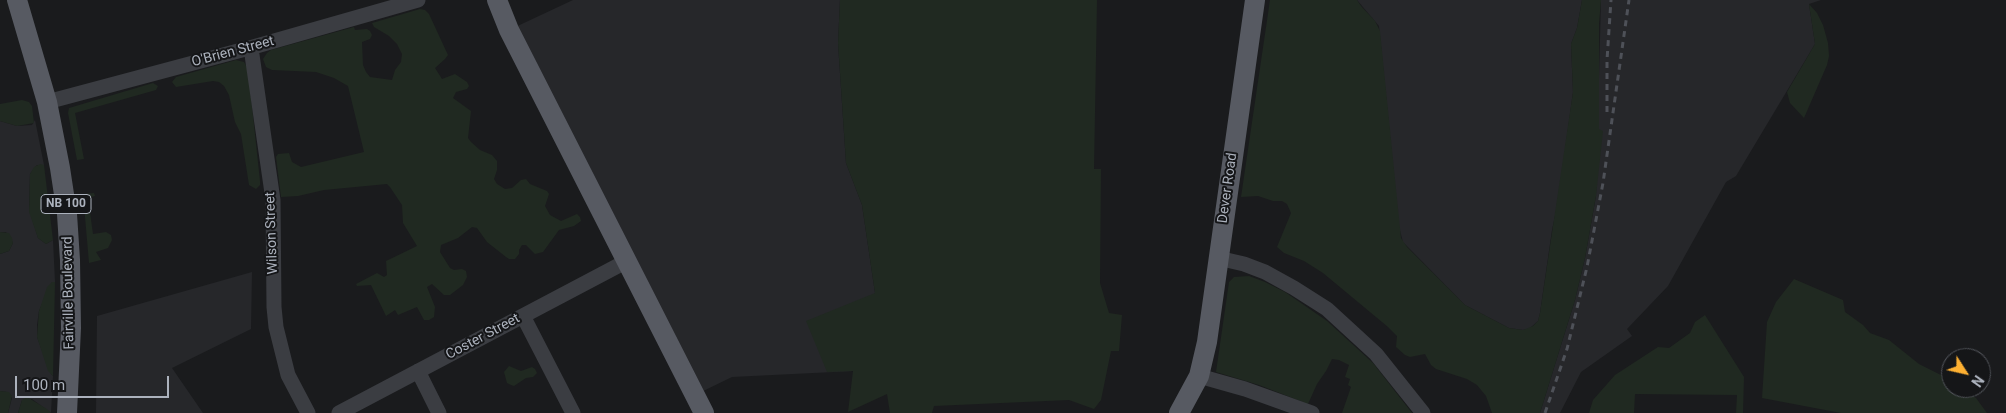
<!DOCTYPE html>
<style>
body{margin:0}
#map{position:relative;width:2006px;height:413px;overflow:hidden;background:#1a1b1d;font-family:Roboto,sans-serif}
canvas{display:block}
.north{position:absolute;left:1941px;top:348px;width:50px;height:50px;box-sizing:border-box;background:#151618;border:1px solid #51545a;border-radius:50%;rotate:125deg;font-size:14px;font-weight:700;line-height:20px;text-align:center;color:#acb2bd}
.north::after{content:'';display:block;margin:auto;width:18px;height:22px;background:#fdb032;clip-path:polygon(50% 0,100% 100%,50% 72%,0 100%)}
.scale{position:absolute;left:15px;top:376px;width:154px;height:22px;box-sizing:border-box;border:2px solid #acb2bd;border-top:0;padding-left:6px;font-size:15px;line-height:18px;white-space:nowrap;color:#acb2bd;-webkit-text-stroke:4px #151618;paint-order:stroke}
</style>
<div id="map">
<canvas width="2006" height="413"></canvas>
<div class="north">N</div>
<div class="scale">100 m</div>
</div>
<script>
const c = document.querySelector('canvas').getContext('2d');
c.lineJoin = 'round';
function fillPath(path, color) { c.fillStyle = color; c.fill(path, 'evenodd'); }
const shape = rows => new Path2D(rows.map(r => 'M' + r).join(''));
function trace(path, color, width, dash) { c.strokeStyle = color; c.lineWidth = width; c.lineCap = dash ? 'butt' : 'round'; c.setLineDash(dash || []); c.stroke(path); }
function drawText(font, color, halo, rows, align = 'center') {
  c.font = font + ' Roboto,sans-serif'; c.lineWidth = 4; c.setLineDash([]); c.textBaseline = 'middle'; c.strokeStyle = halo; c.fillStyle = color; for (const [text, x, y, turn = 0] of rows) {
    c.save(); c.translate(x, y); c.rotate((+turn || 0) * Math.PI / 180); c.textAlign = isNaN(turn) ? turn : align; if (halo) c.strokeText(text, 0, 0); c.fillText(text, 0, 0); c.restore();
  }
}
fillPath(shape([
 [573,0,840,0,838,43,846,163,862,205,875,293,854,371,732,377,695,395,509,30],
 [1357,0,1582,0,1577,28,1571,44,1573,92,1558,202,1552,230,1540,313,1538,321,1529,329,1523,330,1509,328,1465,305,1403,242,1399,227,1379,26],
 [1601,0,1821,0,1809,4,1815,44,1736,176,1726,182,1668,286,1627,329,1632,336,1581,372,1560,413,1540,413,1575,300,1585,258,1596,196],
 [35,120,44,165,37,165,30,174,29,208,38,238,46,244,53,240,55,282,52,282,39,311,37,325,37,337,51,374,53,376,51,413,32,399,22,400,18,413,8,413,12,398,7,392,0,391,0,254,9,251,13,243,6,232,0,232,0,121,17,126,32,125],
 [252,272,251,329,172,368,203,413,96,413,97,316]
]), '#26272a');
fillPath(shape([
 [840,0,1097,0,1094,169,1101,169,1100,283,1109,313,1122,315,1119,351,1111,351,1101,400,1094,409,1069,400,934,406,932,413,890,413,887,394,848,412,853,371,827,372,806,321,875,293,862,205,846,163,838,43],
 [1270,0,1357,0,1361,6,1375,21,1380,31,1401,238,1407,247,1465,305,1509,328,1523,330,1533,326,1538,321,1540,313,1573,92,1571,44,1577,28,1582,0,1601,0,1599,24,1599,129,1603,131,1596,196,1585,258,1575,300,1540,413,1492,413,1486,396,1477,385,1467,379,1436,369,1431,365,1425,354,1410,357,1405,355,1396,347,1397,336,1388,327,1323,273,1304,261,1284,253,1277,247,1291,213,1287,204,1282,201,1273,201,1258,196,1241,197],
 [1809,4,1817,13,1823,25,1828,43,1829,56,1827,65,1804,118,1790,103,1787,92,1815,44],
 [420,9,425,10,429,14,448,55,445,59,435,68,442,79,455,74,467,82,469,86,467,89,456,92,453,98,471,111,468,138,471,142,480,150,492,155,497,161,497,170,494,179,497,184,505,189,512,188,521,180,526,179,530,184,547,191,549,194,545,206,550,215,561,221,577,214,580,217,581,221,574,226,559,230,543,252,535,254,526,245,522,245,519,250,519,254,515,259,509,259,506,257,487,242,477,228,472,227,458,238,441,245,440,252,450,268,454,270,462,269,466,271,467,277,463,285,450,295,444,295,432,284,427,287,435,307,434,317,429,320,424,320,417,307,398,315,395,310,386,316,371,285,357,286,356,284,377,273,384,277,387,275,386,261,417,246,403,223,402,205,390,187,387,184,324,190,298,196,281,197,276,157,278,154,289,153,292,162,301,167,364,152,348,86,334,78,316,72,272,70,266,67,263,59,267,53,271,50,354,27,355,30,367,29,370,31,372,35,370,39,362,42,363,65,366,72,370,77,392,80,395,70,401,62,402,54,397,44,389,36,374,27,372,23],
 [236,60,244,62,248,69,260,181,260,185,256,189,249,185,241,134,235,122,229,95,224,86,219,82,213,81,176,87,172,82,176,77],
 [153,83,158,86,156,90,75,113,84,159,77,160,68,113,69,108],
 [22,100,29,102,32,106,34,123,17,126,0,121,0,104],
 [40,164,44,165,53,240,46,244,38,238,29,212,30,174,34,167],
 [94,193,95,196,88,198,93,234,106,232,111,235,112,240,108,248,96,252,101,260,89,263,83,194],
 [0,232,9,233,12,238,13,243,9,251,0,254],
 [1249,276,1265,282,1285,292,1327,321,1373,363,1412,413,1342,413,1351,387,1348,385,1350,379,1345,377,1349,365,1339,360,1332,359,1326,371,1317,384,1308,404,1259,385,1216,372,1229,282,1234,277],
 [1794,279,1843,300,1845,312,1863,325,1870,333,1889,340,1919,364,1949,379,1951,381,1951,388,1961,388,1976,398,1987,413,1841,413,1762,398,1767,322,1776,302],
 [52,282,55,282,53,376,48,371,37,337,39,311,47,287],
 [1705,315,1744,377,1743,413,1736,413,1737,395,1635,394,1634,413,1589,413,1593,400,1615,375,1658,347,1669,348,1690,333,1695,322],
 [509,366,521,371,532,367,535,369,537,373,533,377,526,378,514,386,511,385,507,383,504,372],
 [0,391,9,392,12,396,8,413,0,413],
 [27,397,47,409,51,413,18,413,22,400]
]), '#202921');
trace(shape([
 [251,48,273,200,274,307,276,327,288,375,308,413],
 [47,102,253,47,418,0],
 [1218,258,1244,264,1265,272,1294,288,1327,309,1376,354,1423,413],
 [523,316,573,413],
 [418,371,439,413],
 [1199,376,1245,389,1312,413],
 [339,413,627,261]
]), '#3b3d42', 15);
trace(shape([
 [17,0,47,102,60,168,67,214,70,260,71,328,67,413],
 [497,0,509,30,704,413],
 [1179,413,1199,376,1207,342,1255,0]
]), '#575a62', 20);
trace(shape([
 [1607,112,1607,60,1611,0],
 [1545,413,1567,349,1587,267,1603,183,1629,0]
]), '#4e5158', 3, [6, 5]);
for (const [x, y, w] of [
 [66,204,50]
]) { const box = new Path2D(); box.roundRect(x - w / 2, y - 9.5, w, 19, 4); c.fillStyle = '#151618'; c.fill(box); trace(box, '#acb2bd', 1); }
drawText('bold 12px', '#acb2bd', null, [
 ["NB 100",66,204]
]);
drawText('14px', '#acb2bd', '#151618', [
 ["O'Brien Street",233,52,-15],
 ["Dever Road",1228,188,-82],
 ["Wilson Street",272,233,-92],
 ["Fairville Boulevard",69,293,-91],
 ["Coster Street",483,337,-28]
]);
</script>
